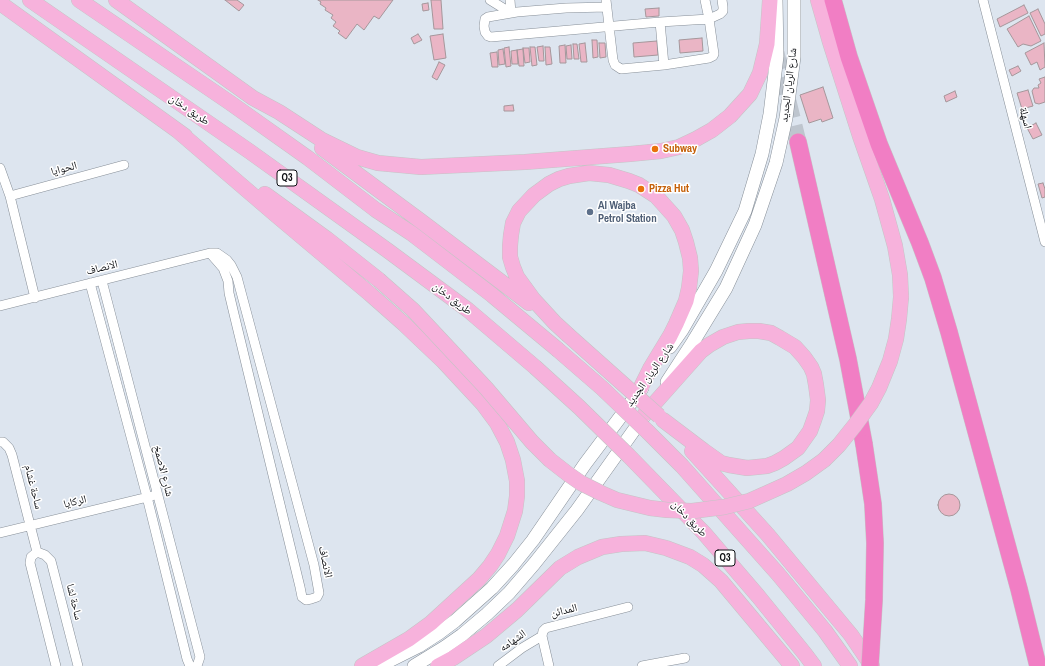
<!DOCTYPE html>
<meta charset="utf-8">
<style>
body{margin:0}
canvas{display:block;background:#dde5ef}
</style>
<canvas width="1045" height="666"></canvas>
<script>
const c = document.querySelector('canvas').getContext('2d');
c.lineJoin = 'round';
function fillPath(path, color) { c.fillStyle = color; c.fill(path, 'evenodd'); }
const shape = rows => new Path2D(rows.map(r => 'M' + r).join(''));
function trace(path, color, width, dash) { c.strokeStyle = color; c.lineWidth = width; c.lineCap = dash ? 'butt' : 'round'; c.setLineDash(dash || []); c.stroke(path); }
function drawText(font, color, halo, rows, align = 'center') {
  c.font = font + ' "Archivo Narrow","Noto Naskh Arabic",sans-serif'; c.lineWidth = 3; c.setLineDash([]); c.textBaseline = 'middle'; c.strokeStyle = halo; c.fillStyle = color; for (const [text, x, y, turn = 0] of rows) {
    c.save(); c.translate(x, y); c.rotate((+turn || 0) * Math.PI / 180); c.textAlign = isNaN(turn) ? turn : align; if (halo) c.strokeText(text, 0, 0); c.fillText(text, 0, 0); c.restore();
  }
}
const building = shape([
 [225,0,237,0,244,5,239,11,225,0],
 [318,0,393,0,379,19,374,16,364,30,357,24,346,39,338,33,340,31,333,26,336,22,331,18,333,15,325,10,326,8,320,4,321,2,318,0],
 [431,0,441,0,443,29,434,29,431,0],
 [428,3,429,10,423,11,422,4,428,3],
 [1024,5,1028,13,1000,27,997,19,1024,5],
 [659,8,659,16,646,17,645,9,659,8],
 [1038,9,1045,24,1045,34,1041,36,1030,13,1038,9],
 [1029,16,1041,41,1031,46,1023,44,1018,47,1007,29,1029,16],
 [418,34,422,40,414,44,411,38,418,34],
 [443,34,446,58,434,60,430,36,443,34],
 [702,38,703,51,680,53,679,40,702,38],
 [592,40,597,40,598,57,593,58,592,40],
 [657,41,658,55,634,57,633,43,657,41],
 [585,43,587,62,581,62,579,44,585,43],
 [599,43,605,43,606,57,600,58,599,43],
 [1044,43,1045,67,1040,70,1037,62,1031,65,1025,53,1044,43],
 [573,44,577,44,579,59,574,59,573,44],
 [565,45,566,63,560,63,559,46,565,45],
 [571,45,572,59,567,59,566,46,571,45],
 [543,46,544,61,539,61,537,47,543,46],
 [509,47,511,66,506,67,504,48,509,47],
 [530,47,535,47,537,65,532,66,530,47],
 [545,47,550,47,552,64,546,65,545,47],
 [523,48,529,48,530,62,525,63,523,48],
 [503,49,505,64,499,65,498,50,503,49],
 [523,49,524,66,519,66,517,50,523,49],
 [517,50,518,64,512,64,511,51,517,50],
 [497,52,498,67,492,67,490,53,497,52],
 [439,62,445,65,437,80,432,77,439,62],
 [1018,66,1021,71,1012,76,1009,70,1018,66],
 [1045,77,1045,102,1039,104,1035,103,1032,91,1034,88,1039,88,1038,85,1041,83,1039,79,1045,77],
 [823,87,833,118,822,122,821,119,809,123,800,95,823,87],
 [1028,90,1033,106,1022,109,1017,93,1028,90],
 [955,91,957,97,946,102,944,96,955,91],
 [513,105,514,111,504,111,504,106,513,105],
 [1036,123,1042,135,1033,139,1027,128,1036,123],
 [1043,183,1045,189,1045,197,1042,198,1038,184,1043,183],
 '938 505a11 11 0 1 1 22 0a11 11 0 1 1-22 0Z'
]);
fillPath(building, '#eab5c5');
trace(building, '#a5979b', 1);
trace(shape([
 [776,53,798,142]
]), '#bec5ce', 17, [17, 8]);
const street = shape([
 [490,0,511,13],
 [510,0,511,13],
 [606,0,613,60,615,65,621,69,664,65,709,58,713,56,714,54,709,19,705,0],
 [983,0,1045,242],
 [607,7,566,8,517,12,488,17,485,19,484,26,485,32,488,36,491,37,660,22,709,19,720,14,723,11,723,7,722,0],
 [660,22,664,65],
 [0,168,10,196,35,298],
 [10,196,124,165],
 [102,281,200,657,197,666],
 [90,283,147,497,187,659,190,666],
 [0,306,210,253,217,253,227,260,231,265,237,277,314,565,319,593,317,597,311,599,306,600,302,597,300,587,234,314,229,293,228,281,223,268,210,253],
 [0,442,3,442,9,448,12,455,37,552],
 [0,533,152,496],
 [37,552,45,555,51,561,78,666],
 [37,552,31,557,30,563,56,666],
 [498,666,522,648,542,636],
 [549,666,542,636,543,631,546,628,628,607],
 [642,666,685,658]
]);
const secondary = shape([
 [670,347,682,330,716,271,745,211,762,154,770,114,777,56,776,0],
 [667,382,693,342,726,288,755,225,776,163,786,118,794,57,794,0],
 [379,666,419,646,439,633,455,621,492,588,513,565,533,540,585,464,642,388],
 [414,666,445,647,462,635,487,614,509,593,534,564,577,510,644,416]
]);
const primary = shape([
 [30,0,249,151,387,250,468,310,535,367],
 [79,0,229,102,308,158,376,210,411,233,492,295,557,349],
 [116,0,253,98,279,112,322,140,357,157,378,163,421,167,525,162,630,154,661,151,679,147,696,139,712,130,730,116,750,94,760,73,767,44,770,0],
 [818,0,830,42,860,136,882,199,895,246,900,275,901,297],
 [0,3,185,136],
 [178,131,276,215,370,294,404,324,443,361,483,404,497,423,507,442,513,460,517,481,517,496,515,511,507,536,498,554,490,566,479,579,431,623,409,639,362,666],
 [322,148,422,222,529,303],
 [265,194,327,239,379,280],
 [567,334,555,323,533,299,517,277,513,267,510,257,510,246,511,235,513,223,519,211,534,195,549,184,559,179,569,176,589,173,609,175,629,181,639,185,656,196,674,216,682,230,686,242,690,258,691,271,689,288,686,301,676,324,670,336,650,369,639,391],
 [645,414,701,351,709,345,723,337,738,332,749,331,759,331,771,333,780,338,795,347,804,357,811,367,814,374,816,385,818,400,817,411,814,420,810,431,798,448,784,458,775,463,767,466,747,468,729,465,721,463,704,451,663,420],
 [648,432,682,466,778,574,825,631,850,666],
 [692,451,768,535,851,635,872,666],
 [629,456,704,533,758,596,805,654,814,666],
 [438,666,453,658,486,636,517,610,560,568,578,557,602,547,621,544,645,543,666,548,690,557,703,565,721,581,792,666]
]);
const highway = shape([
 [833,0,849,57,879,144,920,243,933,278,949,332,1019,589,1038,666],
 [798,142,848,359,864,444]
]);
trace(street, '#889099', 10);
trace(secondary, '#889099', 14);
trace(primary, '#c5c5c6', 16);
trace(highway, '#c5c5c6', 18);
trace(street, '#fff', 9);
trace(secondary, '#fff', 13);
trace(primary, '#f7b2dc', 15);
trace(highway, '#f17ec4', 17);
const primaryBridge = shape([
 [379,280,413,310,486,388,532,442,550,460,568,474,581,483,601,493,617,500,650,508,667,510,692,511,724,507,749,501,767,493,787,484,806,473,824,460,839,445,855,425,871,403,879,388,890,361,896,339,899,319,901,297],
 [567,334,659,416],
 [557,349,602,388,648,432],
 [535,367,579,407,629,456]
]);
const highwayBridge = shape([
 [864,444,873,504,875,543,874,600,870,666]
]);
trace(primaryBridge, '#c5c5c6', 16, []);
trace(highwayBridge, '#c5c5c6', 18, []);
trace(primaryBridge, '#f7b2dc', 15);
trace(highwayBridge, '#f17ec4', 17);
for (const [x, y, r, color] of [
 [655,149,4,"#e8710a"],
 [641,189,4,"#e8710a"],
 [590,212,4,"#5c6f8a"]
]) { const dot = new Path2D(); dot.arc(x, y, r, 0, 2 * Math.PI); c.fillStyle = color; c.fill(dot); trace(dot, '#fff', 1.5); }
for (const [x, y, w] of [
 [287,178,20],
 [725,558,20]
]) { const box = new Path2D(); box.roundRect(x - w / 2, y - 8, w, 16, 3); c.fillStyle = '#fff'; c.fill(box); trace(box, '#0d0f13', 1); }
drawText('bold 10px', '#0d0f13', null, [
 ["Q3",287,178],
 ["Q3",725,558]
]);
drawText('11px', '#0d0f13', '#fff', [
 ["شارع الريان الجديد",789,85,-83],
 ["طريق دخان",189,110,34],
 ["اسهلة",1025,118,76],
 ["الحوايا",64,169,-15],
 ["الانصاف",102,268,-14],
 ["طريق دخان",452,299,37],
 ["شارع الريان الجديد",650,375,-55],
 ["شارع الاصمخ",163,471,76],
 ["ساحة غشام",33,487,76],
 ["الركايا",75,502,-14],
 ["طريق دخان",689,519,46],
 ["الانصاف",325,562,78],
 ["ساحة لشا",74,602,76],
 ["المدائن",564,611,-14],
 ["الشهامه",513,641,-35]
]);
drawText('bold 11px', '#c56008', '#fff', [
 ["Subway",663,149],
 ["Pizza Hut",649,189]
], 'left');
drawText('bold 11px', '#4e5e75', '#fff', [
 ["Al Wajba",598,206],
 ["Petrol Station",598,219]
], 'left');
</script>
